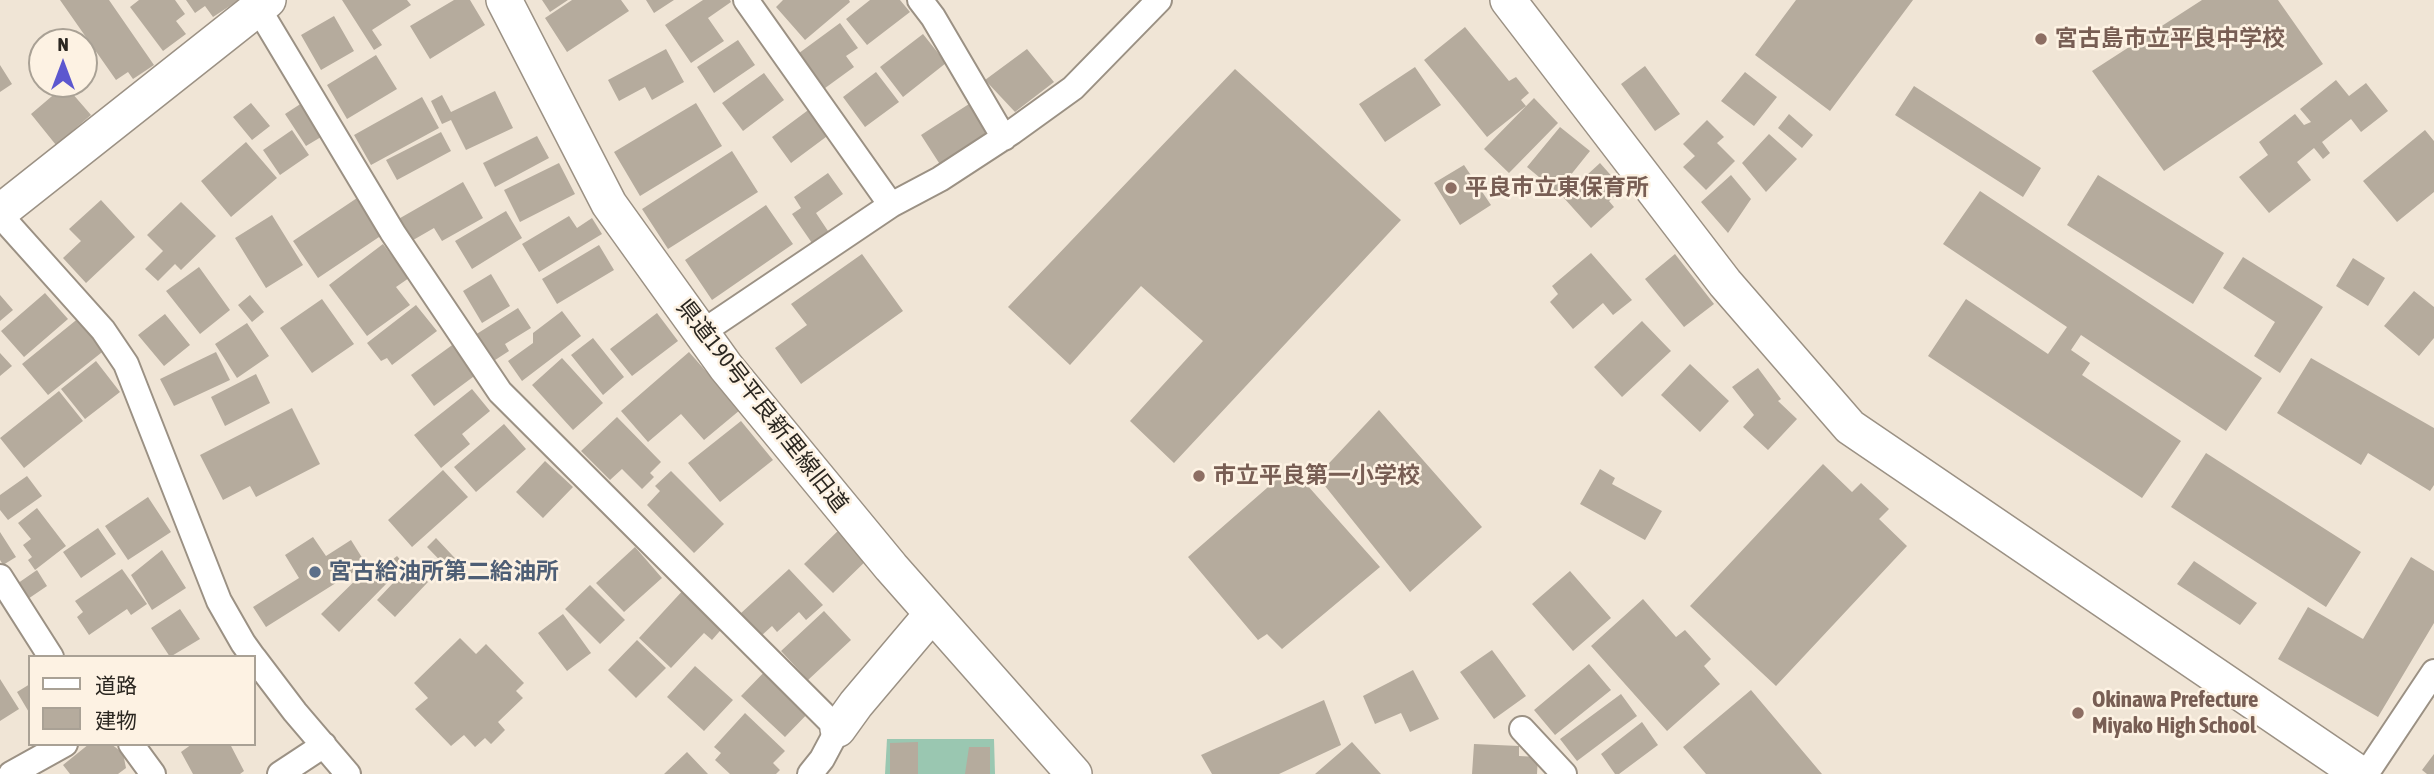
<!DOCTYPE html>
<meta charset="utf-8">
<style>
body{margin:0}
#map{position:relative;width:2434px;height:774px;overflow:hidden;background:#f0e5d6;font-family:"Asap Condensed","Noto Sans JP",sans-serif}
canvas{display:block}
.legend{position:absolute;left:28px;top:655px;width:228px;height:91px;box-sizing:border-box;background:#fdf2e3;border:2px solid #a9a195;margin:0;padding:9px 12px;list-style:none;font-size:21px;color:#2b2721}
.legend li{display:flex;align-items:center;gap:14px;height:35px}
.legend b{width:35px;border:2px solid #a9a195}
.north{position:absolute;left:28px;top:28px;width:70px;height:70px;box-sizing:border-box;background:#fdf2e3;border:2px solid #a9a195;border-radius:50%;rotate:0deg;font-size:19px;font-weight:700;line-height:28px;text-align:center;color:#2b2721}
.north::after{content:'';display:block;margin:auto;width:24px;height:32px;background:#5c57cf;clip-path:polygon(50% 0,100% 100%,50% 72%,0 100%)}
</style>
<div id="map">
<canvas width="2434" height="774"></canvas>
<ul class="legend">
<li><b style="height:9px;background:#fff"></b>道路</li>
<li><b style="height:19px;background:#b5ab9d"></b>建物</li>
</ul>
<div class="north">N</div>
</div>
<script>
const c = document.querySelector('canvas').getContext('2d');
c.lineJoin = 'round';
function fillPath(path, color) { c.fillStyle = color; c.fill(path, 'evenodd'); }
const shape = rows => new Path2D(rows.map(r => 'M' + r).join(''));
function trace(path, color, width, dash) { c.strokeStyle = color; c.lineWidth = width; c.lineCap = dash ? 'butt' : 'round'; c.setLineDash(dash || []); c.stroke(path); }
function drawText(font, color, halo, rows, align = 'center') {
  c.font = font + ' "Asap Condensed","Noto Sans JP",sans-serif'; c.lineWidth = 5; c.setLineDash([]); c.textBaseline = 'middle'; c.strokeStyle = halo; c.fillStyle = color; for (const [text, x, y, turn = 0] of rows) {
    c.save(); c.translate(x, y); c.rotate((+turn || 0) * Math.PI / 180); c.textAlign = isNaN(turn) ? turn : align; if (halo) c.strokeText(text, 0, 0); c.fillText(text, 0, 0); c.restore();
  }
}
fillPath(shape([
 [887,739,994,739,995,774,885,774]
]), '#9ac7b1');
fillPath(shape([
 [60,0,109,0,154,65,133,79,128,72,116,80],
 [139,0,175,0,185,14,176,21,186,34,163,51,130,7],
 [186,0,239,0,213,17,205,6,195,13],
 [342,0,407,0,411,5,372,30,382,45,374,50],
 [454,0,470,0,485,25,430,59,410,26],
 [542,0,568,0,550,12],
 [572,0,621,0,629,11,567,52,545,18],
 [646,0,674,0,654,13],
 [703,0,730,0,731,2,708,18,724,41,691,63,665,25],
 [783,0,849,0,850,2,805,40,776,7],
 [870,0,900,0,910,12,867,45,846,19],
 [1796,0,1913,0,1830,111,1755,55],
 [2202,0,2278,0,2323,64,2164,171,2092,71],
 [334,16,354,51,321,70,301,35],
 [840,23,858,48,846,56,854,67,821,91,795,56],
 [1465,27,1509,81,1516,77,1529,93,1521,100,1526,106,1487,137,1424,60],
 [923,34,946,63,903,97,880,67],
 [738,40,755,65,714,93,697,67],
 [666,49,684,82,652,100,645,87,619,101,608,80],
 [1027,49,1054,82,1015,112,985,80],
 [376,55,397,89,347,119,327,85],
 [0,65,12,84,0,92],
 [1645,66,1680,114,1655,131,1621,84],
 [1415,67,1441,105,1385,142,1359,104],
 [1235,69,1401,220,1174,463,1130,421,1203,341,1141,286,1070,365,1008,307],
 [876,72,899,102,865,127,843,97],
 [1745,72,1777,97,1754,126,1721,101],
 [764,73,784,100,743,131,722,103],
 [2336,80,2349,96,2366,83,2388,111,2361,132,2351,119,2322,142,2330,153,2323,159,2314,148,2297,162,2311,180,2269,213,2239,177,2268,155,2259,142,2295,114,2304,125,2311,122,2300,109],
 [65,85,91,115,56,145,31,114],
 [1914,86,2041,168,2023,197,1895,115],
 [495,91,513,128,466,150,451,120,442,124,431,101,442,95,451,112],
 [422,97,439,128,371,165,354,135],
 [1534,98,1558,123,1509,173,1484,149],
 [305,101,326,134,306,146,285,114],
 [251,103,270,126,252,140,233,117],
 [696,103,722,146,640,196,614,152],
 [969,104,989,136,941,166,921,135],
 [811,108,830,134,791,163,772,137],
 [1789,114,1813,135,1802,148,1778,128],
 [1707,120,1724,137,1717,143,1735,161,1706,190,1683,167,1695,156,1683,144],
 [1560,127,1590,151,1557,192,1527,167],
 [292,130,309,155,280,175,263,150],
 [2425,130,2434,141,2434,192,2397,222,2363,181],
 [441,132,451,151,397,180,386,160],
 [1769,134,1797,159,1766,192,1742,163],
 [537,136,549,158,495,187,483,163],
 [246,142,277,178,231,217,201,181],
 [732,151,758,192,668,249,642,209],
 [559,163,575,194,520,222,504,190],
 [1600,163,1623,189,1609,201,1614,207,1591,228,1563,197],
 [1464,165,1491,205,1460,225,1434,183],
 [828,173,843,194,816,213,830,234,814,246,792,214,801,208,794,197],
 [1731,175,1751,199,1728,233,1701,202],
 [2098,175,2224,253,2193,304,2067,225],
 [463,182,483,218,442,241,434,228,408,243,395,221],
 [1980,191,2262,378,2226,431,2081,335,2071,350,2090,363,2082,375,2181,441,2142,498,1928,356,1966,299,2048,354,2067,327,1943,244],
 [360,196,385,233,318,278,293,241],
 [101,200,135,237,86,283,63,258,81,241,69,229],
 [181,202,216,236,181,270,175,264,158,281,145,269,163,251,147,235],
 [766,205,793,244,712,300,685,260],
 [506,211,522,238,472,269,455,241],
 [272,215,303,265,266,288,235,238],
 [569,216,577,228,592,218,602,234,539,272,522,244],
 [383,244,409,278,396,287,410,305,367,336,329,285],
 [599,245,614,270,557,304,542,279],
 [1591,253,1632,300,1613,315,1603,303,1573,329,1550,302,1558,294,1552,286],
 [862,254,903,311,801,384,775,348,807,325,791,304],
 [1675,254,1714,304,1684,327,1645,279],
 [2243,257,2323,307,2280,373,2254,356,2275,322,2223,288],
 [2353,258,2385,278,2368,306,2336,286],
 [199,267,230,310,200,334,166,291],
 [491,274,510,306,482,323,463,291],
 [2414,291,2434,307,2434,338,2419,356,2384,326],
 [45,293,68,319,24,357,1,331],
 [0,295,13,310,0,321],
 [250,295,264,312,252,322,238,305],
 [322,299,354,344,312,373,280,328],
 [416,305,437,331,392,365,387,358,381,361,367,343],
 [518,308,531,328,505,344,509,351,492,362,475,335],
 [562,311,581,336,522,381,508,361,533,343,533,333],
 [657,313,678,341,632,376,610,349],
 [165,314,190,345,164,366,138,335],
 [80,317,106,349,48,395,22,364],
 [1642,321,1671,351,1622,397,1594,367],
 [247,323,269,356,237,378,215,344],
 [593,338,624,377,603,395,571,355],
 [455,343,477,374,434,406,411,375],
 [216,352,230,380,174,406,160,379],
 [689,352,740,410,704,440,681,414,648,442,621,411],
 [0,353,12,366,0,376],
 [562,358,603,403,573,430,532,385],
 [2311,358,2434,428,2434,485,2430,491,2368,453,2361,465,2277,413],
 [96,361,120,392,85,419,61,389],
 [1690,364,1729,401,1700,432,1661,395],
 [1758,368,1781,399,1778,401,1797,419,1768,450,1743,427,1754,415,1732,387],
 [256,374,270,403,225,426,211,397],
 [472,389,490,411,462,434,470,444,441,468,414,435],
 [59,391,83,421,24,468,0,438],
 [292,408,320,464,256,497,250,486,223,500,200,455],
 [1379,410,1482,527,1410,592,1317,476],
 [617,417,661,462,650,473,654,477,642,489,622,469,610,480,581,451],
 [741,421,773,460,720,502,688,463],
 [504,424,526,449,476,492,454,467],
 [2206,453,2361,552,2326,607,2171,507],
 [545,461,573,487,543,518,516,492],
 [1823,464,1852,492,1861,483,1889,509,1879,519,1907,546,1776,686,1690,606],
 [1291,467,1380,567,1282,649,1267,634,1258,640,1188,557],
 [1600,469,1615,478,1612,484,1662,511,1645,540,1580,504],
 [443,470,468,497,412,547,388,520],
 [671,471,724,524,694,553,647,505,660,491,655,486],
 [27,476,42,496,8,520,0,510,0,495],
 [148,497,171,532,128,560,105,526],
 [37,508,66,546,35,570,28,560,32,557,23,545,31,539,18,523],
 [844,525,873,554,833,593,804,564],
 [98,528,116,554,81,578,63,552],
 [0,532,16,557,3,565,0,560],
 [313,537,326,556,351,540,366,564,266,627,253,607,299,578,285,555],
 [436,538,467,571,458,579,427,547],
 [635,547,662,578,624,612,596,583],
 [162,550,186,588,152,610,131,575],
 [397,556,405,565,396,573,387,564],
 [2411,557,2434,571,2434,623,2378,717,2278,659,2308,607,2363,639],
 [2194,561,2257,603,2240,625,2177,584],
 [371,565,388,582,339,632,321,614],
 [410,565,428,582,395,617,377,600],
 [122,569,147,604,131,615,127,609,89,635,77,617,83,612,75,601],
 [789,569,823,605,806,620,799,612,777,632,772,626,761,636,740,614],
 [37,570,47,586,22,603,11,588],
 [1570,571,1611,618,1573,651,1532,604],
 [590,585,625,620,600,644,565,609],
 [686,587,726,624,712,640,704,633,671,668,639,638],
 [1643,599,1676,637,1685,630,1711,659,1704,666,1720,684,1667,731,1591,646],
 [180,609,200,639,170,657,151,628],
 [824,611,851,640,808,680,781,651],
 [563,614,591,653,567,671,538,633],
 [460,638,476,654,486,644,524,683,516,691,523,698,498,722,505,730,491,744,485,738,475,747,464,735,451,746,415,709,428,698,414,683],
 [637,640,666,668,636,698,608,670],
 [1492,650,1526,696,1494,719,1460,672],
 [1589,664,1611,690,1555,735,1534,710],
 [771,665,814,707,785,737,741,696],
 [695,666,733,700,704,731,667,697],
 [1413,670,1439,719,1410,732,1401,713,1375,724,1363,696],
 [0,679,19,709,0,721],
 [30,684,30,714,17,692],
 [1751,690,1822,774,1706,774,1683,747],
 [1621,694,1637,716,1577,761,1560,739],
 [1324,700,1341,745,1279,774,1212,774,1201,755],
 [745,713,785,751,773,763,780,770,776,774,730,774,715,760,721,753,714,747],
 [1642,722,1658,745,1619,774,1615,774,1601,754],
 [918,742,918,774,890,774,890,743],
 [1352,742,1381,774,1315,774],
 [89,744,111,744,123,753,126,768,118,774,70,774,63,765],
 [192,744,230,744,244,771,240,774,193,774,181,752],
 [1474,744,1519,746,1519,756,1538,757,1537,774,1472,774],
 [969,747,990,747,990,774,965,774],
 [687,752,708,774,664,774],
 [2434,754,2434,774,2427,774,2422,770]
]), '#b5ab9d');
const street = shape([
 [746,0,891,205],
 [920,0,933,17,1004,138],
 [258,8,393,233,500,392,838,729,822,759,810,774],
 [0,215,103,330,126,364,219,601,243,643,253,657],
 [701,333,891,205,940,179,1012,132,1073,88,1159,0],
 [0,577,51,657],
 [254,658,295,712,348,774],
 [1522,729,1564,774],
 [131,744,153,774],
 [11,774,65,744],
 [280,774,324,745],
 [2366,774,2434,672]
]);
const secondary = shape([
 [504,0,609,204,726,367,891,567,1074,774],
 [1508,0,1725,283,1850,427,2360,774],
 [0,212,268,0],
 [838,729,856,704,932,614]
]);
trace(street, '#9b9184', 28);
trace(secondary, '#9b9184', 38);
trace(street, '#fff', 24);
trace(secondary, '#fff', 35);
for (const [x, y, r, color] of [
 [2041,39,7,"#8d6e63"],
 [1451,188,7,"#8d6e63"],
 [1199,476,7,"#8d6e63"],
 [315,572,7,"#5c6f8a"],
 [2078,713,7,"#8d6e63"]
]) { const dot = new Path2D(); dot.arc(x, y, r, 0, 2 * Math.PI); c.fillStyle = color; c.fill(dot); trace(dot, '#fdf2e3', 2.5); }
drawText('bold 23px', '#785e54', '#fdf2e3', [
 ["宮古島市立平良中学校",2055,39],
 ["平良市立東保育所",1465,188],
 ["市立平良第一小学校",1213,476],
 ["Okinawa Prefecture",2092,700],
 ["Miyako High School",2092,726]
], 'left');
drawText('23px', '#2b2721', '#fdf2e3', [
 ["県道190号平良新里線旧道",762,406,52]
]);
drawText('bold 23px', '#4e5e75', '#fdf2e3', [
 ["宮古給油所第二給油所",329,572]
], 'left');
</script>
